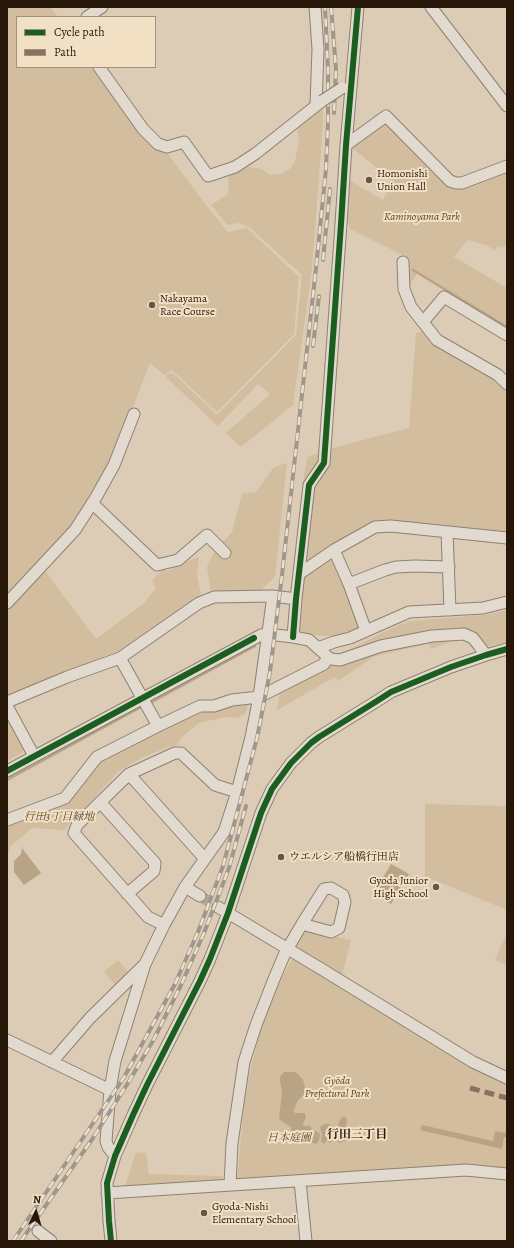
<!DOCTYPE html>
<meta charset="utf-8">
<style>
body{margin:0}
#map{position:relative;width:514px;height:1248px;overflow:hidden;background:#dcccb5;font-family:Alegreya,serif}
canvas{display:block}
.frame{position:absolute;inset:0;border:8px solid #271709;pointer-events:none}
.legend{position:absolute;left:16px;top:16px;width:140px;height:52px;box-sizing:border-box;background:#f2e0c5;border:1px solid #a1907a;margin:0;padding:5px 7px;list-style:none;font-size:12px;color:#271709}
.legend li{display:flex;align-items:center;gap:8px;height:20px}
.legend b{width:20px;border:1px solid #a1907a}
.north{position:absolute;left:16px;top:1192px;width:40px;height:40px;-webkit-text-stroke:3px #f2e0c5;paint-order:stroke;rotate:5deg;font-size:11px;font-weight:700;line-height:16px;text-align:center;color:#271709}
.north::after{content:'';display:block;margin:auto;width:14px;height:18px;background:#271709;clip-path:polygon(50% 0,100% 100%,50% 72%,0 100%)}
</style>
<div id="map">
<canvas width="514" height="1248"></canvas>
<div class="frame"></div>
<ul class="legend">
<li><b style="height:5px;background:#1b5e20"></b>Cycle path</li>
<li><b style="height:5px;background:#8d6e63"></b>Path</li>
</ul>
<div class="north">N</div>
</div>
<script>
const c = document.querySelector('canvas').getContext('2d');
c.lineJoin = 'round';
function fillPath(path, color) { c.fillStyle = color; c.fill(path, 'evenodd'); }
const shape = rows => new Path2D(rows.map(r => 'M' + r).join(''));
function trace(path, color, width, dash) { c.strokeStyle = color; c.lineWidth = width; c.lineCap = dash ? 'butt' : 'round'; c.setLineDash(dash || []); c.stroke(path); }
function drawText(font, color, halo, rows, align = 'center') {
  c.font = font + ' Alegreya,"Noto Serif JP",serif'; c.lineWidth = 4; c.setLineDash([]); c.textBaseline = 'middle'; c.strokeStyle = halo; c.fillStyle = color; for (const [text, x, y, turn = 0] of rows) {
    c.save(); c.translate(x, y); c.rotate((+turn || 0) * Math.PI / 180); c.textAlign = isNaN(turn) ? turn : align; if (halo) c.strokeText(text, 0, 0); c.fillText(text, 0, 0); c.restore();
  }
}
fillPath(shape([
 [7,7,51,7,58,17,17,17,17,67,93,67,143,136,166,151,202,200,228,232,247,228,299,277,294,334,217,412,172,370,164,375,150,363,113,459,72,529,7,598],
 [323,107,323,122,312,269,293,405,241,447,226,433,270,394,258,384,218,426,168,379,166,376,170,373,174,374,217,415,296,335,302,275,249,227,239,223,227,225,211,205,228,194,229,186,228,177,248,167,262,169,270,175,282,174,291,168,294,163,296,157,299,139,297,126],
 [381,124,390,124,449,184,507,170,507,246,502,247,497,246,496,251,486,245,468,240,454,257,507,288,507,326,418,272,409,286,407,257,350,229,346,217,349,180,383,200,393,181,351,147],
 [422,331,435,344,496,380,507,391,507,533,448,525,393,521,374,522,332,545,307,562,305,557,311,490,329,449,409,428,416,333],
 [321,452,319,464,302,488,307,457],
 [287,463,275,577,259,592,211,592,207,567,215,550,232,532,242,494,256,492,274,467],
 [199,557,197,576,201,594,118,651,7,696,7,610,11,604,44,570,96,639,144,603,156,588,152,580,163,569,168,571,186,562],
 [328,558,333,561,360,623,360,627,357,631,338,637,301,634,298,632,302,577],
 [507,610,507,642,486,647,476,636,380,642,340,654,390,629,410,621,484,615],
 [463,637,431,649,428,644,375,656,338,681,335,677,277,710,280,690,326,668,381,648],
 [250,701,245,714,237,718,225,717,199,723,183,736,176,746,169,747,143,757,119,771,64,830,32,828,10,847,7,859,7,824,70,801,100,761,125,750,161,730,201,711,212,711],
 [7,715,24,748,22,753,7,761],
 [425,804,507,806,507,910,425,876],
 [309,930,351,940,342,976,298,948,296,941,302,933],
 [507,933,507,965,495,960],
 [293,957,507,1082,507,1169,501,1167,472,1166,237,1180,244,1105,252,1063,261,1029,281,979],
 [118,960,130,974,116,986,104,972],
 [136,1152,146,1153,149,1174,221,1176,223,1180,125,1186]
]), '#d2bd9e');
fillPath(shape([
 [22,848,41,873,24,885,14,872,14,861,21,854],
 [391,864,409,874,391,904,374,893],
 [284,1072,295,1072,298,1074,303,1080,305,1087,304,1095,299,1099,296,1104,295,1108,293,1111,295,1113,305,1113,306,1117,303,1124,304,1126,310,1126,313,1131,316,1131,320,1134,319,1140,316,1144,291,1135,291,1127,283,1122,279,1119,282,1092,280,1080,280,1077],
 [342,1117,345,1117,347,1119,346,1127,347,1129,346,1135,347,1140,339,1143,338,1141,338,1125,340,1120],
 [325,1124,329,1124,332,1126,334,1129,335,1136,331,1142,330,1143,327,1140,325,1143,324,1144,321,1141,322,1134,320,1128,321,1126],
 [422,1125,493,1141,495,1131,507,1133,507,1137,504,1137,502,1149,420,1130]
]), '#b8a385');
trace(shape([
 [413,270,507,327],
 [150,703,255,646],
 [7,780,143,706]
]), '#b8a385', 2.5);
trace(shape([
 [200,896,218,907]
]), '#b8a893', 11, [11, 5.5]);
const minor = shape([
 [315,7,318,49,316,105],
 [431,7,507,106],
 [87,17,102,7],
 [99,67,143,129,158,144,167,147,184,142,208,176,235,167,255,154,322,101],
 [346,145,386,116,450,181,456,183,462,183,507,166],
 [403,262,404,289,411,307,437,340,498,375,507,384],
 [423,322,444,297,507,335],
 [92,503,157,565,178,560,207,535,225,553],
 [447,532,450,610],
 [334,550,349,584,366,631],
 [299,574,334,550,375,527,391,526,507,538],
 [349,584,385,570,396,567,415,566,449,567],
 [7,603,75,530,95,499,114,465,134,414],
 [293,637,296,599,309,485,324,463,341,224,346,145,358,7],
 [318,648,334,642,350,638,409,612,483,608,507,602],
 [120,658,158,726],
 [7,702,67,677,120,658,199,603,214,597,273,596,296,599],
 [7,706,34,756],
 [7,771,261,635,267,634,293,637,309,640,328,657,331,659,340,660,381,646,432,636,464,634,473,638,486,655],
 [129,774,205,859],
 [100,802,155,863,154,871,127,894],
 [7,820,65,798,97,757,158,726,200,706,214,706,232,700,259,697,324,664,328,657],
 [185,887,200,896],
 [218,907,323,970,473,1062,507,1078],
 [164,925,148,917,74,833,77,825,129,774,175,753,181,753,215,785,237,792],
 [7,1040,110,1090],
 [52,1062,90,1018,143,966],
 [115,1156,108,1147,106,1141,110,1090,115,1061,145,964,164,925,185,887,224,832,237,792,251,737,259,697,273,596],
 [300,1181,306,1241],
 [230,1185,232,1143,244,1062,256,1025,274,979,285,953,302,924,324,889,331,888,343,895,345,902,339,928,331,932,302,924],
 [107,1193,466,1170,507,1174],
 [38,1231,51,1241],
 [111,1241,109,1221,107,1183,115,1156,133,1115,147,1085,200,981,210,959,228,913,261,813,272,789,291,763,311,743,319,737,377,701,391,692,451,667,486,655,507,649]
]);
trace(minor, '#8c8173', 13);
trace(minor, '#e2dacf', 11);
const rail = shape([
 [331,7,336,69,334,113],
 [323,260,330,189],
 [313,346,319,296],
 [13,1241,123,1079,175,984,198,932,223,866,257,738,270,672,282,575,316,268,326,169,328,122,328,69,325,7],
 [21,1241,93,1138,128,1083,154,1039,181,985,204,933,229,868,246,806]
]);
trace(rail, '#9f978e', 4);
trace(rail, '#f2e0c5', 2.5, [8]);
const minorBridge = shape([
 [322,101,342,88]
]);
trace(minorBridge, '#8c8173', 13, []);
trace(minorBridge, '#e2dacf', 11);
trace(shape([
 [470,1088,507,1098]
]), '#8d6e63', 5, [10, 5]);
trace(shape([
 [293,637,296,599,309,485,324,463,341,224,346,145,358,7],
 [7,771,254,638],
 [111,1241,109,1221,107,1183,115,1156,133,1115,147,1085,200,981,210,959,228,913,261,813,272,789,291,763,311,743,319,737,377,701,391,692,451,667,486,655,507,649]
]), '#1b5e20', 6);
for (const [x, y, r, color] of [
 [369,180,4,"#665645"],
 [152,305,4,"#665645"],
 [281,857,4,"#665645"],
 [436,887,4,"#665645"],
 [204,1213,4,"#665645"]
]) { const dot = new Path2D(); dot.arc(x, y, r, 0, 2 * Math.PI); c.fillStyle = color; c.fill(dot); trace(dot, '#f2e0c5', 1.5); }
drawText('11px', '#271709', '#f2e0c5', [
 ["Homonishi",377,174],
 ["Union Hall",377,187],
 ["Nakayama",160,299],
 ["Race Course",160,312],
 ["ウエルシア船橋行田店",289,857],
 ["Gyoda Junior",428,881,"right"],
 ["High School",428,894,"right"],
 ["Gyoda-Nishi",212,1207],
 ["Elementary School",212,1220]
], 'left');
drawText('italic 11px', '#584530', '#f2e0c5', [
 ["Kaminoyama Park",422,217],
 ["行田3丁目緑地",59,817],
 ["Gyōda",337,1081],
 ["Prefectural Park",337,1094],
 ["日本庭園",289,1138]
]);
drawText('bold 12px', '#271709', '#f2e0c5', [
 ["行田三丁目",357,1135]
]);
</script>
